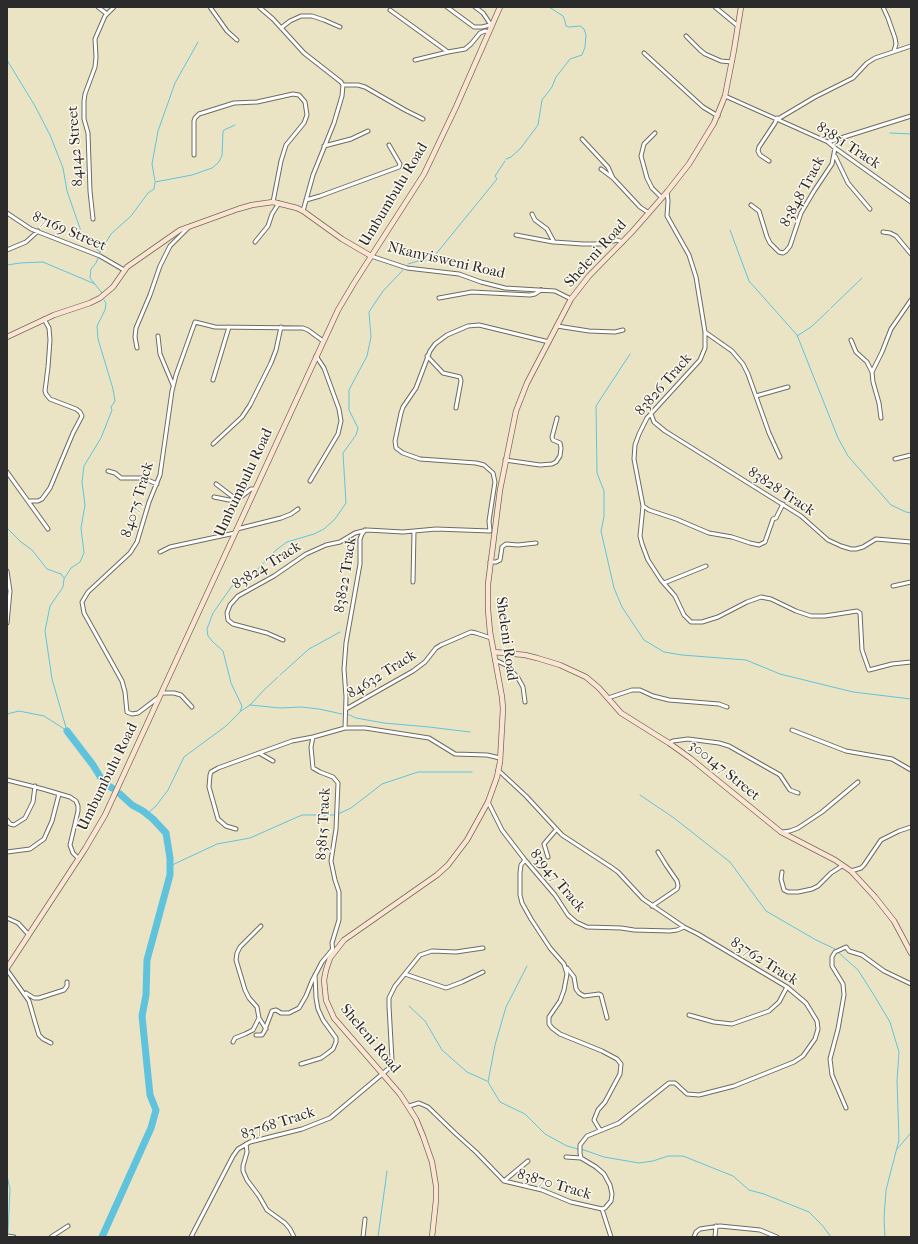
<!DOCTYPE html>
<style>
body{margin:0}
#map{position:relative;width:918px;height:1244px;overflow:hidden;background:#ebe4c4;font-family:"IM FELL French Canon",serif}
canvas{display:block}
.frame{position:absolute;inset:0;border:8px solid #2b2b2b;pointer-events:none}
</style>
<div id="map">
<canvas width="918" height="1244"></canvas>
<div class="frame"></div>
</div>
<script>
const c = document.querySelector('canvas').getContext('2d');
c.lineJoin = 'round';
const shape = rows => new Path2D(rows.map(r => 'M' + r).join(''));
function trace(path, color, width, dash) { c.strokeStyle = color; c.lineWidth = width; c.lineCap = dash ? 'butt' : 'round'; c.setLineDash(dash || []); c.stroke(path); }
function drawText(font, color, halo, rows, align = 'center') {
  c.font = font + ' "IM FELL French Canon",serif'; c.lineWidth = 3; c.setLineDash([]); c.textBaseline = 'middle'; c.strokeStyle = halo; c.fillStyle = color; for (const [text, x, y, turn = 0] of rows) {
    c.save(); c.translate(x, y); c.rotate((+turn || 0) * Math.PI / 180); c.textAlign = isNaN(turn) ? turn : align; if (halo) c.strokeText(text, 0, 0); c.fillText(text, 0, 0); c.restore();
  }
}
trace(shape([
 [7,60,35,106,50,135,63,168,67,191,83,237,100,252],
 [890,133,911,134],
 [506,159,511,157,520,149,538,125,542,100,552,87,556,77,570,59,582,55,585,47,586,35,584,29,580,26,569,27,566,26,565,21,563,16,549,7],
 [155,181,152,164,158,131,175,83,198,42],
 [730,230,749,281,797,335,838,438,848,456,891,505,906,512,911,513],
 [99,254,111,234,131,216,148,193,154,189,155,182,192,175,212,168,218,163,222,156,223,132,224,130,235,125],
 [98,258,96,263,91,269,90,278,102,293],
 [408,264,418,261,428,260,436,254,497,179,495,176,505,161],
 [7,265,20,263,43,262,95,284],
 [831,308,862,278],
 [797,336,811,327,829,310],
 [630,354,596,406,597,473,604,491,604,517,601,531,614,588,622,607,644,640,664,652,682,655,746,660,780,674,853,692,911,699],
 [7,528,21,542,32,550,47,569,61,574,64,578],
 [280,675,309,649,340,632],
 [250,705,280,708,301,707,319,709,342,714],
 [241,711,250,705,264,690,278,677],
 [7,714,19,711,44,716,66,730],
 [347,714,356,718,384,723,429,727,470,732],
 [67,731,52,679,45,631,50,606,63,587,64,579,71,568,80,562,84,553,81,528,85,505,82,482,84,466,101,438,112,410,111,407,115,401,113,389,98,339,97,326,105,310,106,303,104,300],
 [640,795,674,818,730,862,766,911,816,940,835,949],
 [147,814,156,806,168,790,184,757,226,726,240,712,242,706,231,683,223,651,213,642,208,636,207,629,213,613,232,586,251,576,276,550,287,542,314,534,324,529,335,519,346,503,343,453,356,435,358,428,349,410,349,390,367,356,371,337,369,312,383,291,403,270],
 [338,814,351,808,382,784,418,772,472,772],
 [170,866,217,844,250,838,302,815,335,815],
 [838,952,858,970,872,992,890,1022,899,1052,897,1081,899,1140,886,1190,884,1218,885,1237],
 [527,966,506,1007,495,1045,488,1082,500,1102,525,1114,545,1134,567,1146,578,1149],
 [409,1006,425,1021,442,1050,467,1072,487,1081],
 [581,1149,604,1157,639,1163,653,1161,668,1156,683,1156,733,1176,749,1190,764,1194,809,1212,822,1225,831,1237],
 [897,1149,911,1133],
 [7,1176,10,1189,8,1233],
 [378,1237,387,1171]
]), '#5fc3dd', 1);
trace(shape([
 [67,731,93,765,104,783,112,788],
 [102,1237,151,1128,156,1110,150,1095,142,1016,146,995,147,960,170,875,170,858,166,833,153,819,143,811,132,805,120,794]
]), '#5fc3dd', 7);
const street = shape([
 [98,7,107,14],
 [210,7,227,31,237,40],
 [259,7,273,19,304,53,341,82,343,85,342,96,334,123,313,175,303,211],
 [447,7,474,27,482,27,490,25],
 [475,7,483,13,491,25],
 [715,7,738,26],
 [883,7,888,18,895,38,896,44,894,51],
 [390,10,448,52,465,49,471,44,480,33,485,31,489,32],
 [281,28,290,21,301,16,312,16,324,20,340,27],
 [686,36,700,50,705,54,721,61,732,62],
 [644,53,703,107,718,116],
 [415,60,448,52],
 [343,85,358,85,365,87,405,110,423,119],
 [725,96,828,142,835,148,911,202],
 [778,119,815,97,853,78,867,63,875,58,911,46],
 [655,133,644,144,641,156,647,178,652,188,662,198],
 [582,139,608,167,613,178],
 [828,142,911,116],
 [324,146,351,139,368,131],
 [194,155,194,121,195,118,199,114,234,103,257,102,293,94,299,95,305,102,307,115,304,123,286,145,281,161,273,202],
 [835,156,848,183,870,209],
 [769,161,760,155,758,151,759,147,775,123,777,118],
 [601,169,613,178,640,207,649,213],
 [667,192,668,201,667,216,689,255,696,277,705,332,705,348,700,360,647,418,639,434,635,445,634,459,643,506,640,536,642,544,648,560,661,580,675,596,684,615,691,622,702,622,718,617,747,602,761,597,771,599,796,611,811,616,825,616,857,611,860,613,862,650,869,670,892,664,911,662],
 [306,200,320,196,399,167,400,164,389,145],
 [751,205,759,211,767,237,770,243,779,252,783,253,786,251,790,246,801,213,814,191,832,164,835,148],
 [7,213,31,229,100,256,124,270],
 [532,214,535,220,547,229,554,242,583,244,602,244,617,240,623,242],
 [93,219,90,191,88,133,84,119,84,101,85,94,95,67,96,57,95,39,105,16,114,7],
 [883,232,890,233,896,236,911,254],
 [516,235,553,242],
 [255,242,268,226,272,214,279,203],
 [7,250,26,242,38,231],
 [371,256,407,268,459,274,481,282,505,288,555,291,571,299],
 [439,298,472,292,530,295,535,294,541,290],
 [557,326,589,331,615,332,623,330],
 [705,332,732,351,743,364,748,374,769,433,780,457],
 [158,336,160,354,173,385],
 [851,340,856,352,867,362,872,372],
 [137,348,135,337,136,328,150,295,160,266,170,246,189,227],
 [427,356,443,373,456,376,460,377,461,381,456,408],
 [213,380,229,327],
 [756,396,788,387],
 [651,414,654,422,665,431,801,516,828,540,841,546,851,549,856,549,863,547,876,539,911,542],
 [881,418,879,403,873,382,872,372,882,352,891,329,911,300],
 [213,444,242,417,250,405,271,363,276,350,281,327],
 [895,459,911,455],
 [505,460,540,465,552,464,556,462,560,456,561,448,560,443,553,440,552,437,557,418],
 [108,471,115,473,121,478,143,478,157,484],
 [7,472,48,529],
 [310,481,338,434,341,421,339,409,324,368,316,356],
 [216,484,237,500],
 [214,497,229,500,237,500,251,489,255,489],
 [28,501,38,501,42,499,50,488,73,433,82,416,80,412,76,409,50,399,46,394,45,391,48,367,50,340,49,328,44,319],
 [643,506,649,510,676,519,709,533,732,537,750,543,759,545,765,542,773,519,776,518,783,504],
 [237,529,281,518,291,514,298,509],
 [490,531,489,521,495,482,493,473,484,465,476,463,420,459,403,453,396,448,395,441,401,413,403,407,416,388,430,351,435,344,447,335,468,326,479,325,549,342],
 [160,552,170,547,235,533],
 [490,562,496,562,500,560,502,547,506,544,518,545,536,543],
 [7,571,10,591,7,623],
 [413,582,414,531],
 [664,583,706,566],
 [893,586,911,582],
 [283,640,267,633,233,624,228,620,227,613,230,605,238,596,274,576,306,554,326,545,340,542,355,533,367,530,403,532,436,529,490,531],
 [495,660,506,665,518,678,523,687,525,702],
 [162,693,174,693,181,695,192,707],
 [159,697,138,713,132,714,127,712,125,692,122,681,84,613,82,602,88,592,130,553,137,542,149,502,160,475,172,391,176,375,195,322,215,327,303,328,308,330,323,341],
 [608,698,632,690,640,690,653,696,669,700,719,704,727,707],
 [346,709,413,671,425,662,436,648,441,645,471,632,476,633,491,638],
 [345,728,346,697,344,669,346,643,360,564,360,539,362,534,365,530],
 [792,730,846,751,892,759,911,770],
 [669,743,673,741,688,739,719,743,729,746,780,775,790,790,798,793],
 [273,761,259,753,292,741,313,737],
 [498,770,526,796,562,835,611,867,618,872,643,899,684,927,698,934,787,987,806,1003,817,1021,818,1029,815,1039,803,1056,794,1062,734,1086,699,1095,687,1094,675,1083,669,1083,619,1123,587,1136,580,1145,580,1153,581,1158],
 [7,780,43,789,70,797,76,801,78,806,78,811,70,845,73,853,79,859],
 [488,802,502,830,525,860,555,895,568,915,576,922,587,927,621,928,634,930,670,931,677,930,684,927],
 [7,820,10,824,14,825,25,818,33,802,35,786],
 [236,829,226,826,218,819,209,787,210,775,211,772,218,768,259,753],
 [783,832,790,831,798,828,822,812,858,782],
 [7,852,30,849,44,839,52,821,59,794],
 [548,857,544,844,556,830],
 [525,860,521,865,520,873,520,895,522,903,531,919,550,948,564,964,567,974,564,990,560,1001,549,1017,549,1024,552,1028,560,1034,602,1051,617,1059,621,1064,620,1074,605,1102,598,1110,594,1120,600,1130],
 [851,871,861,868,864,865,881,840,899,831,911,827],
 [782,872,781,879,784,890,788,892,798,892,812,889,818,886,831,873,842,866],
 [652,906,677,889,678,886,677,881,666,865,658,852],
 [7,918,18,923,29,935],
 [333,953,332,943,339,920,339,892,335,880,331,861,336,829,338,783,333,777,320,772,313,768,311,747,313,737,345,728,365,728,429,738,455,754,487,755,500,758],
 [567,968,574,977,576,989,579,993,584,996,599,994,601,995,607,1018],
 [7,970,29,1001,35,1022,39,1035,43,1039,51,1043],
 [405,974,446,988,462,982,483,972],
 [26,993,34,998,39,998,64,990,67,986,67,982],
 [689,1015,714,1022,732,1024,769,1011,779,1002,787,987],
 [259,1018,266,1029],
 [256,1035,262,1035,264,1032,272,1011,276,1010,281,1013,289,1013,299,1008,306,996,312,981,322,962,332,950],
 [233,1042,235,1038,245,1034,253,1030,259,1018,257,1007,249,998,245,990,236,960,237,953,240,947,261,926],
 [301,1064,321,1058,328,1053,333,1049,336,1042,336,1038,323,1020,318,1009,316,998,315,975],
 [409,1106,419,1103,428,1107,456,1134,476,1152,504,1181,542,1190,571,1202,602,1209,605,1208,611,1201,612,1194,610,1185,604,1174,596,1167,581,1158,566,1157],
 [846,1108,832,1075,830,1059,838,1029,844,995,843,984,832,966,832,957,835,952,846,947,849,951,862,955,884,971,911,984],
 [246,1144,247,1152,243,1166,243,1171,247,1180,259,1196,267,1210,285,1223,290,1229,294,1237],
 [504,1181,528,1161],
 [602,1209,611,1237],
 [7,1236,14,1237],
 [51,1237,68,1226],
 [191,1237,233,1156,238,1149,250,1142,302,1129,330,1118,387,1070,390,1067,392,1060,389,1006,389,998,395,986,420,955,432,951,456,952,483,948],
 [363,1237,365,1219],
 [694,1237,696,1232,700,1229,720,1226,760,1230,777,1237],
 [715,1237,716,1226]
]);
const secondary = shape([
 [7,337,54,315,90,303,100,298,113,287,127,267,180,230,238,209,252,205,273,202,297,208,303,211,342,239,371,256],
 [494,652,525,655,537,658,560,665,586,677,599,688,621,713,669,743,690,758,781,832,835,860,851,871,875,897,894,921,911,953],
 [7,968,85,849,105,815,338,310,354,283,424,174,456,107,500,7],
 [432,1237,436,1200,436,1186,432,1162,423,1136,416,1119,400,1094,334,1018,326,1000,324,980,326,970,330,958,344,940,437,875,448,865,467,840,488,802,497,777,500,762,503,709,502,697,490,632,488,610,488,584,500,490,516,411,527,383,571,299,589,276,632,232,667,192,689,164,714,123,725,96,734,50,741,7]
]);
trace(street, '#6e6c61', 5);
trace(secondary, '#6e6c61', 6);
trace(street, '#fff', 3);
trace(secondary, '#fde4d1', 4.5);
drawText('15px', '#2b2b2b', '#fbf7ec', [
 ["84142 Street",76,146,-94],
 ["83851 Track",848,146,33],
 ["83848 Track",803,192,-62],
 ["Umbumbulu Road",394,195,-59],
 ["87169 Street",69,232,23],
 ["Sheleni Road",596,254,-48],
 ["Nkanyisweni Road",446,261,13],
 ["83826 Track",664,385,-49],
 ["Umbumbulu Road",244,483,-65],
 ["83828 Track",781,492,33],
 ["84075 Track",138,500,-73],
 ["83824 Track",267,566,-32],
 ["83822 Track",346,575,-81],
 ["Sheleni Road",506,639,82],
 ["84632 Track",382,675,-32],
 ["300147 Street",724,771,39],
 ["Umbumbulu Road",108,777,-64],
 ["83815 Track",324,824,-87],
 ["83947 Track",557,881,50],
 ["83762 Track",764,962,32],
 ["Sheleni Road",370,1039,50],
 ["83768 Track",278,1124,-18],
 ["83870 Track",554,1185,16]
]);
</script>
